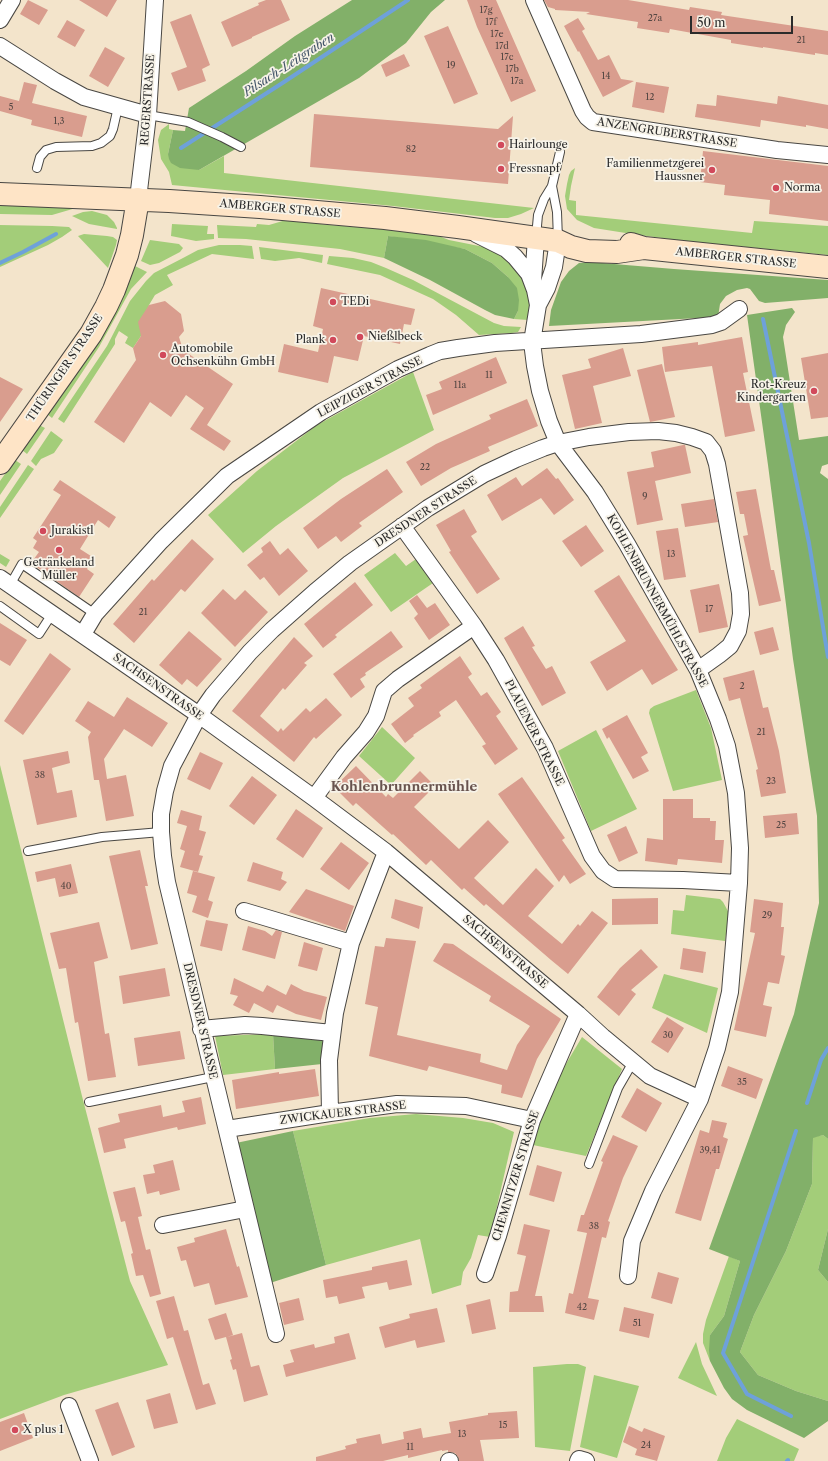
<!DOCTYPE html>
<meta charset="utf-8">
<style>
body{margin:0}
#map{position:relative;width:828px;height:1461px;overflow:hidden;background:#f3e4cb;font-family:"Libre Caslon Text",serif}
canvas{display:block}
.scale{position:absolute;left:690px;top:16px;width:103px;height:18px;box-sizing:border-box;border:2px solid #2b2b2b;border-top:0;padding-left:5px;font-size:12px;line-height:14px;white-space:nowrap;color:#2b2b2b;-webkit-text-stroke:3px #f7f3e8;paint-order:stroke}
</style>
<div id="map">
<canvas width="828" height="1461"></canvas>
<div class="scale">50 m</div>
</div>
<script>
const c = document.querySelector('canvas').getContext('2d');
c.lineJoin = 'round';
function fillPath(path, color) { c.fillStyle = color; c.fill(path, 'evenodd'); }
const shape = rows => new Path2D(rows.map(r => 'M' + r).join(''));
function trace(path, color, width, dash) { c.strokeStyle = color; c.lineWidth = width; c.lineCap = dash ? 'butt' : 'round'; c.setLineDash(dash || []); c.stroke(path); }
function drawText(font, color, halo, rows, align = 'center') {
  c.font = font + ' "Libre Caslon Text",serif'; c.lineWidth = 3.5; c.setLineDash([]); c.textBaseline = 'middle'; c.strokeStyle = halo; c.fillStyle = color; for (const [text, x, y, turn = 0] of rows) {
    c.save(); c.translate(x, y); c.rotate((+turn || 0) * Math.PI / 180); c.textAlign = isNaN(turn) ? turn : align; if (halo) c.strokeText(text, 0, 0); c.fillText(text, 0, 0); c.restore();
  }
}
fillPath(shape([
 [169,124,169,129,173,130,168,154,199,170,224,156,224,173,534,208,521,214,508,218,495,218,393,206,172,185,169,172,161,159,158,140,161,130],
 [575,168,571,186,569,200,576,201,576,215,752,233,754,221,828,226,828,255,685,241,632,234,594,228,577,220,567,209,565,196,567,184,569,175,571,171],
 [0,205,76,208,52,215,0,214],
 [92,211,107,215,114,222,117,228,117,229,89,224,72,216,83,212],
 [286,220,329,225,388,229,436,235,449,240,489,248,505,256,521,276,528,291,530,302,528,320,514,319,518,311,508,277,492,263,465,249,388,236,384,258,340,249,246,239,218,238,217,225,256,227,257,224,269,225],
 [172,224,208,226,207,234,214,234,214,239,196,241,171,236],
 [0,225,52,226,69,227,72,230,62,237,48,245,0,267],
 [84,234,107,236,113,237,117,240,116,245,108,268,78,236],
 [150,240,179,244,183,248,180,252,159,263,150,265,141,261],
 [219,245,240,245,252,246,254,259,212,254,167,275,173,285,155,295,149,305,141,336,133,348,125,343,128,337,119,331,115,339,115,344,64,423,58,419,107,346,130,301,146,281,154,273,183,258,198,250],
 [259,247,323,255,322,263,299,258,275,261,261,259],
 [329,256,353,258,371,262,386,268,413,280,494,323,504,326,521,327,518,332,512,333,479,335,456,315,433,299,380,275,327,264],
 [135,266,147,272,131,289,99,347,52,418,47,414,126,289],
 [413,372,434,430,343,478,276,526,243,553,208,515,257,471,317,425],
 [39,425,45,428,27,454,22,450],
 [51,431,63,440,54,453,41,459,36,466,31,461],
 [15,460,21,464,0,495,0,481],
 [28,465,34,469,0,518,0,507],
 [395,553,406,566,416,559,433,583,391,612,364,575],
 [0,554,10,560,6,567,0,563],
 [696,690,711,728,722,780,673,791,649,713,650,709,654,706],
 [382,727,415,758,391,785,359,756],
 [596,730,637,809,591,831,558,751],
 [0,765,82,1096,130,1281,168,1365,64,1395,0,1419],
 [686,895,720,899,723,902,729,913,725,941,671,934,673,910,684,911],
 [664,974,718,988,707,1033,652,1008],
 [273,1034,275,1069,223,1075,215,1036],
 [582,1037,622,1069,586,1156,533,1145,538,1123,554,1084],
 [416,1114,463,1118,493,1123,514,1132,490,1237,478,1235,471,1258,463,1272,461,1285,432,1294,420,1239,326,1265,293,1131,370,1118],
 [823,1135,828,1139,828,1229,818,1270,828,1282,828,1401,796,1391,758,1375,740,1352,754,1315,786,1251,812,1184,813,1137],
 [729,1256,740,1261,724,1316,710,1335,710,1361,703,1343,703,1334,706,1320],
 [696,1342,702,1364,717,1396,678,1378],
 [567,1364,578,1364,586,1367,570,1451,535,1447,533,1367],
 [594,1375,639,1386,617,1458,580,1447],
 [737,1419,799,1449,794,1461,717,1461,726,1438]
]), '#a3cd79');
fillPath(shape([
 [352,0,445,0,431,12,406,43,359,78,199,170,180,168,171,163,169,159,168,154,173,130,185,131,189,108,246,71,295,36],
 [388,236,426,240,465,249,492,263,508,277,517,288,519,300,518,311,514,319,495,315,485,310,430,280,384,258],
 [590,262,674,269,828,280,828,298,765,303,759,301,750,289,747,288,737,290,726,296,720,304,718,317,549,326,551,310,561,282,569,271,579,263],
 [792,308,795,312,786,325,783,337,799,440,828,436,828,464,822,466,820,473,828,479,828,1139,823,1135,813,1138,812,1184,786,1251,754,1315,740,1352,758,1375,796,1391,828,1401,828,1421,804,1438,747,1410,732,1399,724,1388,710,1361,709,1350,710,1335,724,1316,740,1261,709,1249,794,1014,819,903,817,816,793,659,768,465,747,315],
 [273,1034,324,1037,322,1064,275,1069],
 [293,1131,326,1265,270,1283,236,1143],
 [828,1229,828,1282,818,1270]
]), '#82b069');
trace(shape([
 [181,148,284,82,408,0],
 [0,263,23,252,56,234],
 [763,319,809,543,828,657],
 [807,1103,821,1060,828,1048],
 [791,1416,747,1394,723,1353,796,1131],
 [787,1461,788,1460]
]), '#6ea1da', 4);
fillPath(shape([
 [28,0,48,10,39,25,20,14],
 [79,0,117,0,107,17],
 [266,0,281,0,290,20,252,37,252,38,232,47,221,22,259,5,258,3],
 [467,0,496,0,536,91,511,102,477,27],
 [544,0,628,0,689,10,690,7,722,12,721,15,828,31,828,55,815,53,815,55,763,47,763,48,731,43,731,40,670,29,669,33,637,28,638,22,586,14,590,12,555,10,555,9,548,7],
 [191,14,210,65,202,69,206,81,178,91,171,73,187,67,170,22],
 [578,18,585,29,582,31,598,60,609,55,621,79,634,81,603,97,579,51,578,52,564,26],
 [67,20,85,30,75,47,57,37],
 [448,26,478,94,454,104,424,36],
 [105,47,125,58,108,87,89,76],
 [404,54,410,66,386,77,381,65],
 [24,82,37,85,32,103,87,116,82,137,31,125,32,120,0,111,0,96,19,101],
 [636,82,669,87,664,113,632,107],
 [717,95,777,104,778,96,828,105,828,129,806,125,806,127,761,120,760,127,695,117,697,104,716,106],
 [314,114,498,129,513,116,508,184,310,167],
 [703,151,828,166,828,221,769,214,770,200,724,195,725,185,700,182],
 [321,288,415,309,411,325,404,324,400,344,364,336,358,361,334,356,328,383,278,372,284,344,318,352,323,329,313,326],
 [165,301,181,314,184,331,179,337,183,350,233,384,207,425,231,441,224,451,190,429,204,408,186,395,171,417,150,402,124,443,94,422,136,360,133,348,141,336,138,322,149,305],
 [742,337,748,372,743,373,755,431,725,437,712,366,665,372,662,347,698,342,698,345],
 [623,348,631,376,593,386,602,423,575,429,562,375,591,368,588,359],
 [828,353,828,417,811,419,801,358],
 [496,357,507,383,433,415,426,395,442,389,439,382],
 [662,364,675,417,650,422,637,370],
 [0,377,23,389,0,422],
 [527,399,538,426,488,447,490,451,451,468,421,486,406,462,436,444,491,419,489,415],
 [683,445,685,445,691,473,655,481,663,520,637,525,627,472,654,467,651,452],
 [547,468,556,479,558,478,574,500,554,515,541,498,502,521,487,495,516,477,522,486],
 [387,469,403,492,359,523,362,526,341,542,336,536,318,549,303,528,341,499],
 [60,480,116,517,109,528,98,520,80,549,94,558,87,569,94,574,79,597,31,563,39,552,33,548,37,541,33,538,61,495,53,490],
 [756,489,771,570,774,570,781,601,759,606,743,536,748,535,744,514,740,514,736,492],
 [714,499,718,522,685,527,681,504],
 [464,509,477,532,471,536,500,579,477,594,449,552,451,551,436,525],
 [586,525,604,551,581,567,562,541],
 [678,528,686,577,664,580,656,531],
 [192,539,214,559,185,592,181,589,134,643,113,624,152,579,154,581],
 [270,541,280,555,288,548,308,571,279,596,264,577,260,580,247,565,263,552,261,548],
 [619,575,678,670,652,685,642,669,607,691,590,662,626,641,594,591],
 [355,582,373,605,335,635,337,637,323,648,304,624],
 [719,584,728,627,699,633,690,590],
 [223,589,235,600,245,590,268,612,235,647,201,613],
 [417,595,427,608,435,603,450,625,429,640,414,618,418,614,409,601],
 [0,623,27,640,10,666,0,660],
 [523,626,535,646,532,647,546,669,552,666,566,693,542,706,504,638],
 [773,627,779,650,760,655,754,632],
 [189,631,222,659,197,687,187,679,182,685,159,665],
 [391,631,403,647,365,673,366,675,360,679,365,687,351,698,333,674],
 [294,637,313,656,304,663,307,665,285,690,283,688,260,716,278,732,281,728,283,731,306,708,310,712,326,698,342,715,316,739,314,737,294,762,232,711],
 [50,653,71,669,23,735,4,721],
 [460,656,472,674,468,677,481,696,487,692,501,712,496,716,518,749,495,765,482,746,486,744,456,700,439,712,441,716,413,735,414,736,405,743,391,724,414,706,408,698,422,688,420,685],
 [754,670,763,708,768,707,779,751,786,793,761,797,756,770,758,769,740,698,729,701,723,678],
 [127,697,168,723,152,747,124,729,104,759,107,779,126,775,134,816,106,821,99,780,94,780,88,737,91,732,75,721,88,701,114,717],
 [627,715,648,753,641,757,649,771,633,779,609,737,607,739,602,729],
 [68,751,70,763,52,768,57,793,72,790,77,817,37,825,23,760],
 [200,752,223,763,210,790,187,779],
 [356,766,386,797,388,794,393,798,420,771,435,786,414,807,459,849,488,820,509,842,474,878,503,905,536,868,554,886,528,916,562,944,578,924,580,926,592,911,608,923,568,974,551,960,486,904,484,906,464,888,462,890,431,860,426,865,393,834,392,835,356,803,353,806,334,787],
 [252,776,277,795,254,825,229,806],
 [522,777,565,838,562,840,586,874,570,884,564,875,559,882,498,794],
 [663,799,693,799,693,818,710,818,710,821,716,821,715,840,724,840,722,863,678,859,677,865,645,861,647,838,663,840],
 [296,809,323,828,303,858,276,839],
 [181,810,202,816,199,830,206,832,199,855,203,856,198,872,180,867,185,851,180,849,187,826,177,823],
 [797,813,799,834,765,838,763,816],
 [626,826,638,853,619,862,607,835],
 [341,842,369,863,349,890,320,869],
 [140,850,148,886,145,886,158,944,131,950,109,856],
 [253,862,283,872,281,879,287,882,280,891,247,881],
 [71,864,78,893,59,897,55,878,37,882,35,872],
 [193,871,215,877,208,900,213,902,208,918,192,912,197,896,187,893],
 [306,889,354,906,345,931,289,912],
 [658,898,658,924,612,925,612,899],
 [395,899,423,907,419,929,391,918],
 [754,899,783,903,781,927,784,927,781,955,785,956,779,984,768,982,763,1005,772,1007,766,1037,734,1030,755,933,750,932],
 [206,920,228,924,222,951,200,946],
 [99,922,108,958,94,962,105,1034,109,1033,116,1077,88,1081,78,1022,75,1023,66,968,59,969,50,933],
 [248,926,265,931,272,936,276,930,282,932,275,959,242,950],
 [386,938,416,941,397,1035,481,1054,480,1062,507,1070,517,1045,530,1026,489,1001,491,996,433,961,444,943,453,944,561,1019,537,1059,522,1098,501,1093,502,1085,429,1066,427,1071,369,1056,378,1007,365,1004,375,946,384,947],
 [304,942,323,948,317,971,298,966],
 [683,948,706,952,703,973,680,969],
 [641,949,658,967,631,990,636,994,619,1016,597,997,620,968],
 [165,968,170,996,123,1004,119,976],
 [234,978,263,992,267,985,286,995,291,984,304,991,327,997,321,1020,296,1014,277,1005,273,1013,254,1003,249,1013,233,1005,238,996,230,994],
 [667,1017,684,1028,668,1053,651,1042],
 [180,1031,185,1059,138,1066,134,1038],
 [728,1066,763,1079,756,1099,721,1086],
 [315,1069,319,1096,236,1109,232,1080,279,1072,279,1074],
 [637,1088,662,1103,646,1132,621,1117],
 [201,1097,206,1124,178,1130,177,1127,124,1139,126,1148,104,1153,98,1128,120,1122,118,1114,161,1105,163,1117,185,1112,182,1101],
 [712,1120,727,1123,723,1137,728,1139,719,1169,716,1169,701,1221,675,1213,700,1130,709,1133],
 [613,1135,638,1146,623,1178,608,1221,610,1222,606,1238,602,1237,588,1298,599,1300,594,1320,565,1313,569,1293,573,1294,587,1233,577,1231,581,1215,584,1215,603,1162,601,1161],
 [173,1160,180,1190,160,1195,159,1191,147,1194,143,1175,155,1173,153,1165],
 [537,1165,562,1172,554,1202,529,1195],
 [135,1187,142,1216,138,1217,142,1234,146,1250,150,1249,161,1294,150,1297,143,1275,136,1276,131,1254,133,1253,125,1221,121,1222,113,1192],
 [524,1224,550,1230,535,1296,542,1296,544,1312,509,1312,510,1292,518,1291,526,1256,517,1254],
 [226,1229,237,1267,239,1266,248,1297,215,1305,209,1283,194,1287,186,1260,181,1261,177,1247,195,1242,194,1238],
 [407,1260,412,1285,389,1290,387,1282,362,1287,365,1298,339,1304,337,1296,326,1298,323,1280,372,1270,372,1267],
 [658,1272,679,1278,672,1304,651,1298],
 [174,1296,184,1331,188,1330,203,1385,209,1383,216,1404,196,1410,173,1337,167,1339,156,1301],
 [299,1298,304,1320,284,1325,279,1303],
 [490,1299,496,1329,472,1334,466,1305],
 [624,1307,654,1314,649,1338,619,1331],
 [437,1308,445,1342,417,1348,415,1340,385,1348,379,1327,410,1318,409,1314],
 [226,1313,233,1335,227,1337,242,1333,251,1367,259,1365,268,1395,244,1402,236,1369,233,1370,230,1360,232,1359,226,1337,215,1340,208,1319],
 [349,1333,356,1359,286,1377,283,1365,294,1362,290,1350,314,1344,315,1348,335,1343,334,1337],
 [170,1393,178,1423,154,1429,146,1400],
 [118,1402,135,1447,112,1456,95,1410],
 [517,1411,519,1438,480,1440,484,1461,459,1461,458,1457,455,1453,448,1452,448,1450,442,1451,442,1450,408,1458,408,1455,383,1461,316,1461,316,1457,346,1449,345,1446,357,1443,356,1439,380,1434,382,1444,404,1439,403,1432,421,1428,423,1438,451,1433,449,1422,488,1415,488,1413],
 [24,1413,33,1438,0,1451,0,1422],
 [629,1426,642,1432,644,1428,665,1436,657,1461,635,1455,637,1449,623,1442]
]), '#d99d8e');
const lane = shape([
 [148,115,188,122,222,137,241,147],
 [37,168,40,157,46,150,56,147,92,146,101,143,110,136,113,129,118,107],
 [552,186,557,212,558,240],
 [536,237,538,215,544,199,552,186,560,152],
 [10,585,22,564,95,614],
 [0,606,39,634,52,614],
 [28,851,102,837,161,832],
 [89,1102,213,1077],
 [589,1164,618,1088,633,1062]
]);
const street = shape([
 [534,0,583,111,587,117,593,122,777,150,828,155],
 [0,20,12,0],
 [0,46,55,81,84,97,148,115],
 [138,199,148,115,155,0],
 [476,234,506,249,515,257,529,274,535,290,538,305,532,342,535,366,540,391,549,421,558,443,595,492,627,544,698,670,718,719,727,746,736,793,740,848,739,883,730,992,717,1048,700,1099,653,1191,632,1241,628,1276],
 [533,281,536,238],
 [538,305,547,288,554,267,558,241],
 [402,526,474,626,496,660,545,748,592,856,603,871,615,879,683,880,739,883],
 [0,578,199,715,314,798,386,852,578,1014,603,1037,650,1076,700,1099],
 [83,634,95,614,161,541,227,476,321,412,398,369,430,355,440,351,458,348,495,343,641,334,712,325,721,322,739,309],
 [314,798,344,757,366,732,376,716,384,691,398,679,474,626],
 [244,911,351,943],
 [201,1029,245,1025,262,1026,332,1033],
 [330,1113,329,1060,335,1013,351,943,386,852],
 [227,1129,330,1113,397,1104,466,1106,532,1120],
 [163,1225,245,1209],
 [485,1274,498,1236,532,1120,578,1014],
 [276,1334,167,882,163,856,161,832,161,814,165,791,172,766,199,715,213,695,250,652,272,630,315,592,350,563,428,508,484,474,516,459,543,448,558,443,589,437,629,432,658,431,676,433,692,437,706,442,713,451,717,464,740,593,741,614,738,631,730,646,719,655,698,670],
 [69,1406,90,1461],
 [449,1461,450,1461],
 [578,1461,579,1459,586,1461]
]);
const secondary = shape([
 [0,194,169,201,260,207,385,218,458,227,558,241,571,247,587,251,617,252,644,248],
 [631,244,644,248,828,267],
 [0,463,91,334,106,307,114,290,127,255,132,235,138,199]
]);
trace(lane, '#494743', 10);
trace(street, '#494743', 18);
trace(secondary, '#494743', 24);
trace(lane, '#fff', 8);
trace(street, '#fff', 16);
trace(secondary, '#fee4c6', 22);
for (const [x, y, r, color] of [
 [501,145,4,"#d1495b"],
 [501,169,4,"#d1495b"],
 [712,170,4,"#d1495b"],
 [776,188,4,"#d1495b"],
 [333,302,4,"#d1495b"],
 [360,337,4,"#d1495b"],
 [333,340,4,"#d1495b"],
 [163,355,4,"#d1495b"],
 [814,391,4,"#d1495b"],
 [43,531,4,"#d1495b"],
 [59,550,4,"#d1495b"],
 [15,1430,4,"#d1495b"]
]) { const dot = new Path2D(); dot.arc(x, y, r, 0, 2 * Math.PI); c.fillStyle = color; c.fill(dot); trace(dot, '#f7f3e8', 1.5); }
drawText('9px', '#564844', null, [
 ["17g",486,10],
 ["27a",655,18],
 ["17f",491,22],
 ["17e",497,34],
 ["21",801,40],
 ["17d",502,46],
 ["17c",507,57],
 ["19",451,65],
 ["17b",512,69],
 ["14",606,76],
 ["17a",517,81],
 ["12",650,97],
 ["5",11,107],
 ["1,3",59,121],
 ["82",411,149],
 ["11",489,375],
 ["11a",460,385],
 ["22",425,467],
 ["9",645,496],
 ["13",671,554],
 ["17",709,609],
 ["21",143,612],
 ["2",742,686],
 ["21",761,732],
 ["38",40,775],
 ["23",771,781],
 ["25",781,825],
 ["40",66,886],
 ["29",767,915],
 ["30",668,1035],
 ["35",742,1082],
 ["39,41",710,1150],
 ["38",594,1226],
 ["42",582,1307],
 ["51",637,1323],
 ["15",503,1425],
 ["13",462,1434],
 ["24",646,1445],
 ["11",410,1447]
]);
drawText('11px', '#2b2b2b', '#f7f3e8', [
 ["REGERSTRASSE",148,100,-86],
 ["ANZENGRUBERSTRASSE",667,133,9],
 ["AMBERGER STRASSE",280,209,5],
 ["AMBERGER STRASSE",736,258,6],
 ["THÜRINGER STRASSE",65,368,-56],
 ["LEIPZIGER STRASSE",370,387,-28],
 ["DRESDNER STRASSE",426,512,-33],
 ["KOHLENBRUNNERMÜHLSTRASSE",657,601,61],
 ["SACHSENSTRASSE",158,687,35],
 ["PLAUENER STRASSE",534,733,63],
 ["SACHSENSTRASSE",505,952,40],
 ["DRESDNER STRASSE",200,1021,77],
 ["ZWICKAUER STRASSE",343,1113,-7],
 ["CHEMNITZER STRASSE",516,1176,-73]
]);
drawText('11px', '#2b2b2b', '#f7f3e8', [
 ["Hairlounge",509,145],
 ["Familienmetzgerei",704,164,"right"],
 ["Haussner",704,177,"right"],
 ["Fressnapf",509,169],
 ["Norma",784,188],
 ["TEDi",341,302],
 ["Nießlbeck",368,337],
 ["Plank",325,340,"right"],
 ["Automobile",171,349],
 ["Ochsenkühn GmbH",171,362],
 ["Rot-Kreuz",806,385,"right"],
 ["Kindergarten",806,398,"right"],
 ["Jurakistl",51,531],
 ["Getränkeland",59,563,"center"],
 ["Müller",59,576,"center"],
 ["X plus 1",23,1430]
], 'left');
drawText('italic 12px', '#425468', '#f7f3e8', [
 ["Pilsach-Leitgraben",289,65,-33]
]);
drawText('bold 13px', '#68534e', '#f7f3e8', [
 ["Kohlenbrunnermühle",404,787]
]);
</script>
